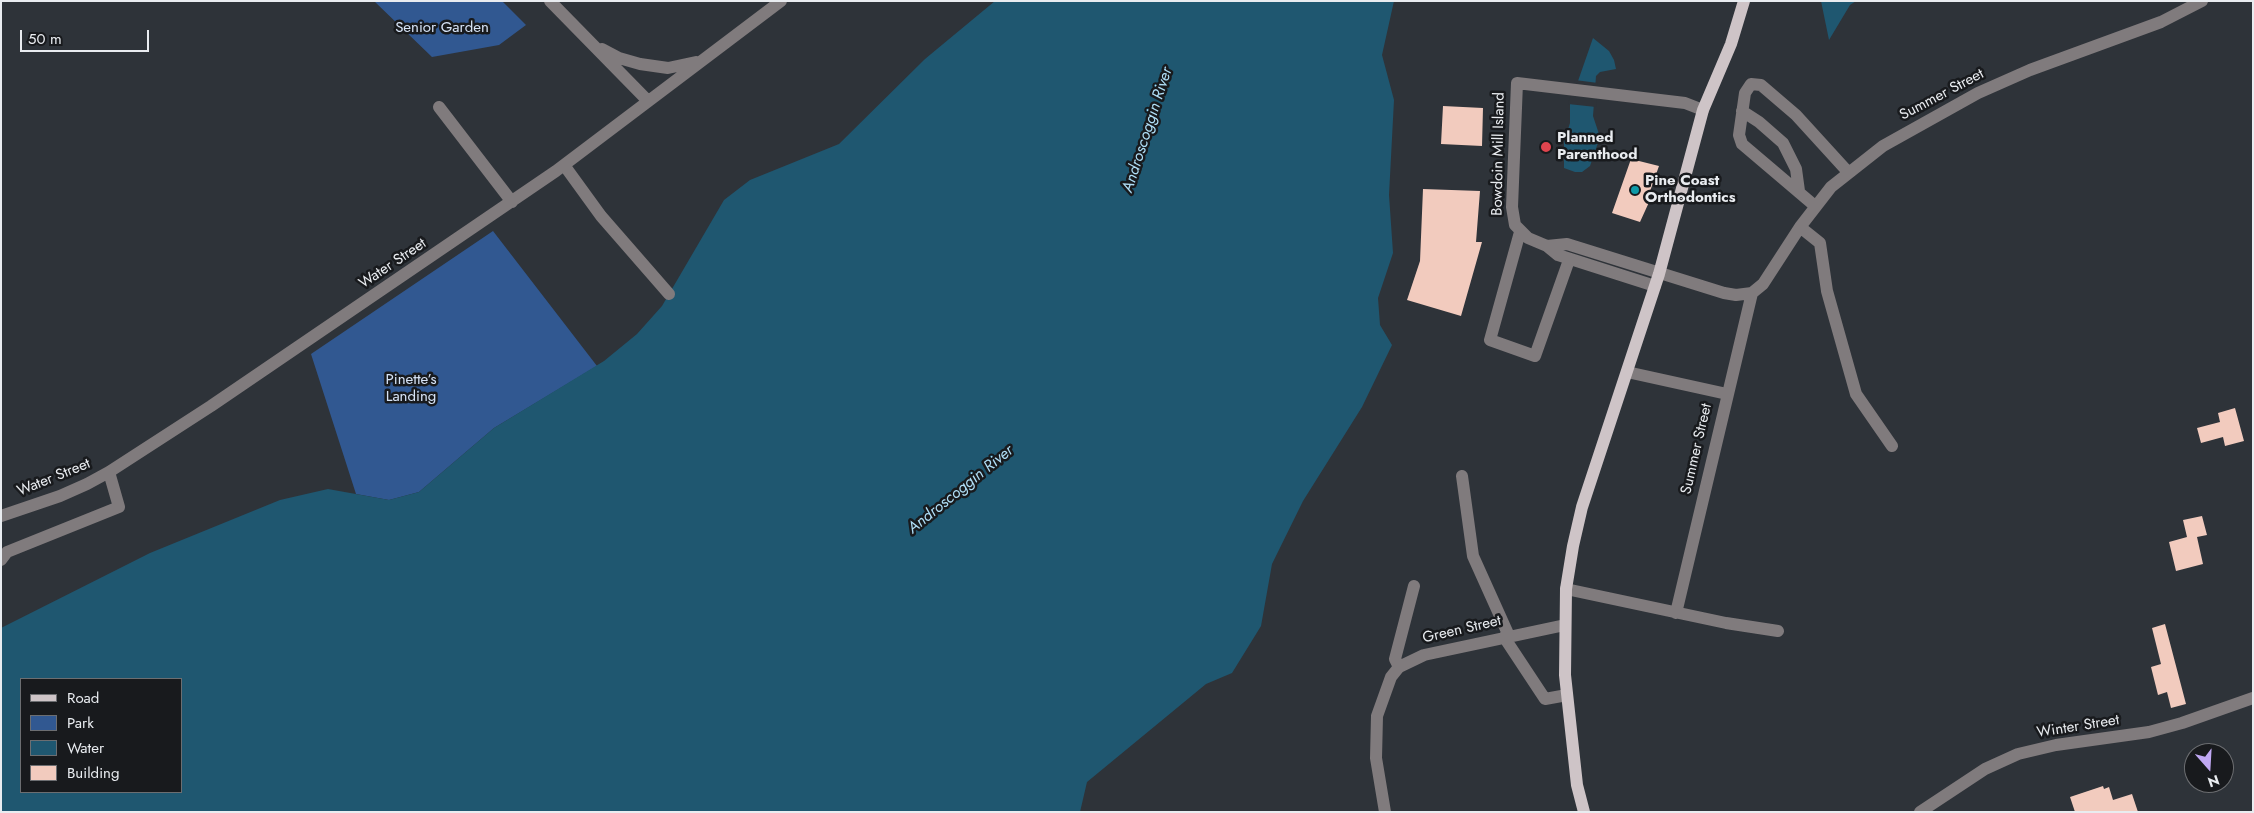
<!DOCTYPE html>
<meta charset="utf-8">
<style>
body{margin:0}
#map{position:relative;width:2254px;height:813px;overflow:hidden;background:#2e3339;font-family:Jost,sans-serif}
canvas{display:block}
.frame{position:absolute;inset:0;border:2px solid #e9ecf0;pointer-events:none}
.legend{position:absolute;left:20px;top:678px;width:162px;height:115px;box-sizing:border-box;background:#181a1d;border:1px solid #6c6e71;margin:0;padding:6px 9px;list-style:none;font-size:15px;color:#e9ecf0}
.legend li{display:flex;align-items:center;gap:10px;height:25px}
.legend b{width:25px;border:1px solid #6c6e71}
.north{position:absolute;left:2184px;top:743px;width:50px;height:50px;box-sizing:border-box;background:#181a1d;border:1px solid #6c6e71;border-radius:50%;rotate:161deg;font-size:14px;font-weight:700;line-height:20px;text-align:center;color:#e9ecf0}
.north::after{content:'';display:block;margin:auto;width:18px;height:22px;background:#c0a8f3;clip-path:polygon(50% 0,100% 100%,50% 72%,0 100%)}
.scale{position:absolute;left:20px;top:30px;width:129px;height:22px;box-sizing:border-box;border:2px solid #e9ecf0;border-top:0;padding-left:6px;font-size:15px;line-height:18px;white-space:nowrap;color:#e9ecf0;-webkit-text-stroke:4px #181a1d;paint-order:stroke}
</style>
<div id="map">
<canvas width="2254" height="813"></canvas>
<div class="frame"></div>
<ul class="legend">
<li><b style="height:6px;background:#cec4c7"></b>Road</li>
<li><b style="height:14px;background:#315891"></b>Park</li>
<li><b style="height:14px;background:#1f5770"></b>Water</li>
<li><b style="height:14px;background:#f2cbbe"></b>Building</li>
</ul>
<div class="north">N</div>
<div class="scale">50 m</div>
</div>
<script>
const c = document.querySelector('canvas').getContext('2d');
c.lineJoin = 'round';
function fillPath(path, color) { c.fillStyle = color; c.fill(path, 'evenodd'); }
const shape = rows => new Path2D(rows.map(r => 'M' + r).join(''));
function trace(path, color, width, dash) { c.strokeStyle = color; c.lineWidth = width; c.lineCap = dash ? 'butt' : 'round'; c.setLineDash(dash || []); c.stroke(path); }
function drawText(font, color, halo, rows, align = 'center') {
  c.font = font + ' Jost,sans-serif'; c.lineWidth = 5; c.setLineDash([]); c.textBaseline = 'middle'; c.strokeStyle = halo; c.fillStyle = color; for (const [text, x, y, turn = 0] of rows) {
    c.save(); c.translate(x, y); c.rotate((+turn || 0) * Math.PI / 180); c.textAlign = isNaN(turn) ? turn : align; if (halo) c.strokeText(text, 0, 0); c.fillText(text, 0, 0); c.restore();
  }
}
fillPath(shape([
 [374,1,502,1,526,25,499,45,432,57],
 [493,231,597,366,494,428,419,492,389,500,356,494,311,354]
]), '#315891');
fillPath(shape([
 [995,1,1394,1,1382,55,1394,100,1389,195,1393,253,1378,298,1380,325,1392,345,1362,407,1303,501,1272,564,1261,626,1232,673,1206,684,1087,782,1080,812,1,812,1,628,150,553,280,500,328,489,389,500,419,492,494,428,604,361,637,334,662,306,724,200,750,180,839,144,925,59],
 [21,679,181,679,181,792,21,792],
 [1821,1,1856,1,1850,5,1829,40],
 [1593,38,1609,51,1614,60,1616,69,1600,72,1596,76,1593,116,1600,137,1590,166,1582,172,1575,172,1564,168,1564,142,1570,123,1570,104]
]), '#1f5770');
fillPath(shape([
 [1575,80,1598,83,1596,107,1568,104]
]), '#2e3339');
fillPath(shape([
 [1443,106,1483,108,1482,146,1441,144],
 [1631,159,1659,166,1648,197,1650,200,1640,222,1612,213],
 [1423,189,1480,191,1476,242,1482,242,1461,316,1407,300,1420,261],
 [2235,408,2244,441,2225,446,2223,437,2201,443,2197,428,2220,422,2218,413],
 [2202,516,2207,535,2197,537,2203,564,2176,571,2169,542,2187,537,2183,520],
 [2165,624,2186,704,2171,708,2167,692,2158,695,2151,667,2161,664,2152,628],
 [2103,786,2104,789,2109,787,2113,800,2132,794,2138,812,2075,812,2070,797]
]), '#f2cbbe');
trace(shape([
 [550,1,648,101],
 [602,49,619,58,640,64,668,68,696,62],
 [439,107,512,202],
 [1742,111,1759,122,1783,143,1796,169,1799,191],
 [564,165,601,216,669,294],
 [1815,206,1742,144,1739,135,1745,93,1751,84,1761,85,1796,115,1848,172],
 [1800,227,1820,243,1827,291,1856,394,1892,446],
 [1520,232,1490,340,1535,356,1569,260],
 [1547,246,1567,244,1724,293,1736,295,1752,293,1763,284,1800,227,1831,187,1883,146,1978,93,2030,70,2161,22,2202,1],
 [1655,286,1558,255,1547,246,1528,238,1515,225,1512,207,1517,83,1685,103,1703,110],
 [1627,372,1727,394],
 [1462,476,1473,556,1509,636],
 [1,516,60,496,87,484,109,472,211,406,556,171,781,1],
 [1,560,7,552,119,507,109,472],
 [1566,589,1726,623,1778,631],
 [1676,613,1752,293],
 [1504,637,1545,699,1567,695],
 [1399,667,1395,659,1414,586],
 [1385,812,1376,758,1377,716,1391,677,1399,667,1424,655,1565,625],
 [1920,812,1985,769,2018,754,2056,745,2149,732,2182,723,2253,698]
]), '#807b7d', 12);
trace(shape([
 [1584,812,1577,785,1565,675,1566,589,1573,546,1582,507,1659,274,1703,110,1731,44,1744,1]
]), '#cec4c7', 12);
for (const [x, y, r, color] of [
 [1546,147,6,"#e0444e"],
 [1635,190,5,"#0f9aa8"]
]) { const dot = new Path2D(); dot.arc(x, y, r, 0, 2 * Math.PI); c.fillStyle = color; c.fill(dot); trace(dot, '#181a1d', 2); }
drawText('15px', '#d6e3f6', '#181a1d', [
 ["Senior Garden",442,28],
 ["Pinette’s",411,380],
 ["Landing",411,397]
]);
drawText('15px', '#e9ecf0', '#181a1d', [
 ["Summer Street",1942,95,-28],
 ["Bowdoin Mill Island",1499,154,-89],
 ["Water Street",393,264,-34],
 ["Summer Street",1697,449,-77],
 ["Water Street",54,478,-22],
 ["Green Street",1462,630,-13],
 ["Winter Street",2078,727,-9]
]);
drawText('bold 15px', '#e9ecf0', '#181a1d', [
 ["Planned",1557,138],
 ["Parenthood",1557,155],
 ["Pine Coast",1645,181],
 ["Orthodontics",1645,198]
], 'left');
drawText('italic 16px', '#afdef6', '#181a1d', [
 ["Androscoggin River",1148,130,-72],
 ["Androscoggin River",961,490,-39]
]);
</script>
